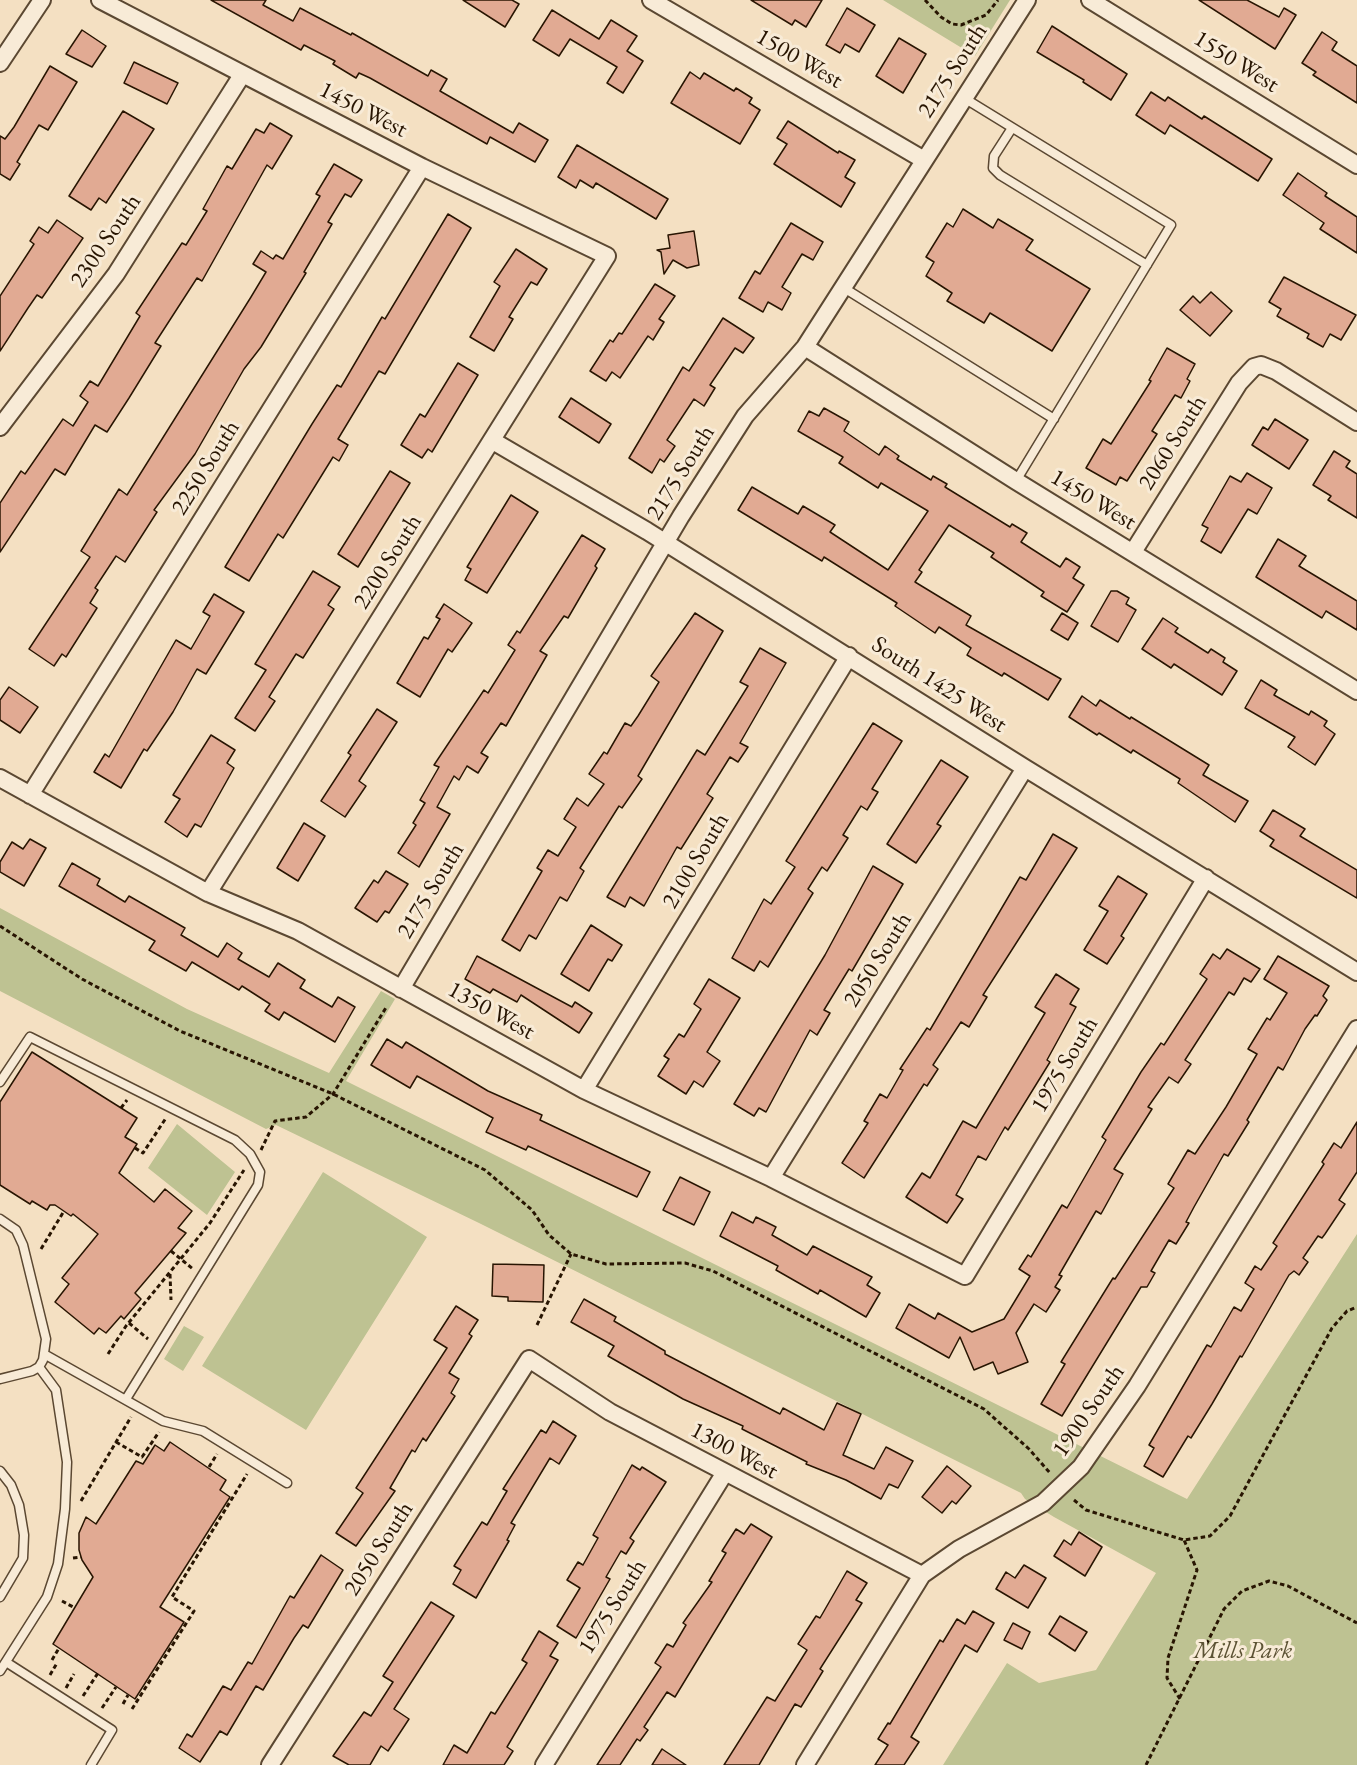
<!DOCTYPE html>
<style>
body{margin:0}
canvas{display:block;background:#f4e0c2}
</style>
<canvas width="1357" height="1765"></canvas>
<script>
const c = document.querySelector('canvas').getContext('2d');
c.lineJoin = 'round';
function fillPath(path, color) { c.fillStyle = color; c.fill(path, 'evenodd'); }
const shape = rows => new Path2D(rows.map(r => 'M' + r).join(''));
function trace(path, color, width, dash) { c.strokeStyle = color; c.lineWidth = width; c.lineCap = dash ? 'butt' : 'round'; c.setLineDash(dash || []); c.stroke(path); }
function drawText(font, color, halo, rows, align = 'center') {
  c.font = font + ' "EB Garamond",serif'; c.lineWidth = 6; c.setLineDash([]); c.textBaseline = 'middle'; c.strokeStyle = halo; c.fillStyle = color; for (const [text, x, y, turn = 0] of rows) {
    c.save(); c.translate(x, y); c.rotate((+turn || 0) * Math.PI / 180); c.textAlign = isNaN(turn) ? turn : align; if (halo) c.strokeText(text, 0, 0); c.fillText(text, 0, 0); c.restore();
  }
}
fillPath(shape([
 [883,0,1010,0,975,56],
 [0,908,187,1009,329,1073,381,991,395,999,346,1081,1187,1499,1357,1234,1357,1765,943,1765,1007,1663,1039,1683,1096,1670,1156,1573,1054,1517,1025,1499,1021,1493,479,1223,276,1125,266,1129,0,991],
 [177,1124,235,1172,207,1215,148,1168],
 [323,1172,427,1237,306,1430,202,1366],
 [184,1326,204,1337,183,1371,164,1359]
]), '#bec292');
const building = shape([
 [211,0,266,0,263,5,293,21,300,8,351,35,352,33,428,76,431,70,447,79,440,91,513,133,519,123,548,140,535,162,490,137,487,144,370,78,359,73,356,78,333,64,335,61,304,45,301,50,211,0],
 [463,0,512,0,519,4,505,27,463,0],
 [751,0,822,0,806,27,795,20,792,25,751,0],
 [1199,0,1247,0,1279,17,1284,8,1296,15,1275,49,1199,0],
 [847,8,875,25,859,52,845,44,840,53,826,45,847,8],
 [552,10,599,39,611,20,637,36,627,51,643,61,623,93,607,83,617,67,570,39,559,56,533,40,552,10],
 [1052,26,1127,74,1111,100,1083,82,1084,80,1037,52,1052,26],
 [82,30,106,46,92,67,66,54,82,30],
 [1322,32,1337,42,1332,50,1357,66,1357,103,1313,75,1316,72,1302,63,1322,32],
 [899,38,926,54,903,93,876,76,899,38],
 [134,62,178,83,167,104,124,83,134,62],
 [50,66,77,82,48,130,39,125,17,162,20,164,10,180,0,174,0,136,5,139,14,127,50,66],
 [690,72,700,79,704,73,734,91,736,88,752,98,749,103,760,110,740,144,671,103,690,72],
 [1151,92,1165,101,1168,97,1202,119,1204,116,1272,159,1258,181,1170,125,1165,134,1136,115,1151,92],
 [123,111,154,129,106,203,99,198,91,210,69,196,123,111],
 [788,121,838,153,839,151,855,160,845,177,855,183,841,207,774,164,787,144,777,138,788,121],
 [270,123,292,136,272,169,267,165,202,281,197,278,155,343,161,346,129,398,107,432,95,425,65,475,55,469,0,552,0,503,21,471,25,474,63,419,73,426,88,402,80,396,90,381,98,386,140,316,136,313,182,243,186,245,207,211,203,209,227,166,232,169,256,129,264,133,270,123],
 [577,145,668,199,656,219,596,183,593,188,580,180,576,188,558,177,577,145],
 [334,164,362,180,351,197,345,194,328,222,332,224,304,272,306,273,261,347,244,369,195,454,154,510,157,512,125,562,116,556,95,588,98,590,90,603,97,608,66,657,62,654,54,666,29,649,90,557,81,551,119,489,127,495,251,297,266,272,253,264,261,251,273,259,276,255,283,259,320,196,316,194,334,164],
 [1298,173,1327,193,1325,196,1357,217,1357,253,1320,229,1324,223,1283,195,1298,173],
 [963,209,993,228,998,219,1033,240,1026,250,1090,289,1052,351,990,313,984,323,947,301,952,293,926,276,934,262,926,257,947,223,953,227,963,209],
 [448,214,471,228,385,374,379,371,338,439,348,445,339,461,333,457,283,538,278,534,249,581,225,567,312,424,337,385,341,387,382,317,385,319,448,214],
 [57,220,83,238,42,298,37,295,28,308,0,351,0,296,34,244,30,241,39,227,48,233,57,220],
 [791,223,823,242,813,260,802,254,782,287,791,293,782,310,768,302,763,312,739,298,755,271,760,274,791,223],
 [694,231,699,265,687,268,673,260,664,274,661,252,657,250,670,248,668,235,694,231],
 [516,249,547,269,537,285,531,282,509,317,513,319,494,351,470,337,500,286,494,282,516,249],
 [1284,277,1356,315,1341,340,1330,334,1323,347,1307,338,1309,334,1277,316,1281,309,1269,302,1284,277],
 [655,284,675,296,659,319,664,322,653,340,648,336,620,378,612,372,606,381,590,371,610,340,613,342,619,333,622,334,655,284],
 [1211,292,1232,311,1210,336,1180,310,1193,296,1200,303,1211,292],
 [723,318,754,338,743,353,735,348,710,385,715,388,704,406,694,399,667,440,675,446,664,462,660,459,652,473,629,458,683,367,689,371,723,318],
 [1167,348,1195,364,1187,379,1190,381,1181,398,1175,395,1152,431,1157,434,1127,481,1120,477,1116,485,1086,468,1103,439,1111,444,1151,381,1149,380,1167,348],
 [458,363,478,375,432,452,428,449,422,458,401,445,420,414,425,417,458,363],
 [571,398,611,424,599,443,559,417,571,398],
 [824,408,849,422,844,431,879,455,885,446,899,456,897,459,931,480,933,476,947,484,945,487,1010,527,1012,524,1027,533,1021,542,1060,567,1066,558,1080,567,1073,578,1084,585,1067,612,1041,596,1044,592,991,557,994,553,949,525,919,570,922,572,915,582,971,616,966,625,1061,679,1048,700,1004,673,1002,676,967,655,971,648,939,627,935,633,895,606,897,603,824,557,822,561,738,510,752,487,798,514,803,506,835,525,830,532,888,570,928,511,881,483,878,488,839,463,843,457,798,431,809,411,819,416,824,408],
 [1275,419,1308,440,1289,469,1252,445,1263,427,1268,430,1275,419],
 [1334,451,1350,461,1346,467,1357,474,1357,518,1328,500,1331,496,1313,485,1334,451],
 [390,471,410,483,358,567,338,554,390,471],
 [1247,473,1272,488,1257,514,1248,509,1221,553,1201,541,1208,528,1202,525,1230,476,1241,482,1247,473],
 [511,495,538,512,487,593,465,580,471,569,467,567,511,495],
 [582,535,605,549,595,566,597,568,568,618,564,616,540,651,547,655,506,726,501,723,481,753,488,757,478,773,467,766,459,780,454,776,437,807,450,814,419,867,398,853,416,825,413,823,425,803,420,800,439,767,434,765,484,690,488,693,515,650,508,645,517,631,520,633,582,535],
 [1278,539,1306,556,1299,566,1357,601,1357,630,1326,611,1322,618,1256,577,1278,539],
 [313,571,340,587,328,605,334,609,303,658,296,654,269,697,275,701,255,731,235,718,266,670,255,664,313,571],
 [1111,591,1117,591,1129,598,1126,604,1136,610,1118,642,1091,626,1111,591],
 [214,594,244,612,206,674,197,669,173,712,147,751,144,749,121,788,94,772,105,754,109,757,176,640,191,649,210,616,203,612,214,594],
 [444,604,472,623,452,652,448,649,420,697,397,683,424,637,428,639,440,619,436,617,444,604],
 [695,613,723,631,638,776,642,779,622,808,619,806,580,868,584,871,567,901,560,897,536,939,529,935,520,951,502,940,542,871,537,868,548,850,558,856,576,827,564,819,577,798,588,806,604,784,589,774,604,752,607,754,625,723,631,726,638,716,659,682,651,676,695,613],
 [1062,613,1078,623,1068,640,1051,630,1062,613],
 [1163,618,1178,628,1175,632,1208,653,1211,649,1225,658,1223,662,1237,671,1222,695,1174,664,1171,668,1142,649,1163,618],
 [760,648,786,663,740,743,748,747,738,762,730,757,707,794,713,798,681,849,677,847,644,906,630,897,625,907,607,897,697,750,705,755,748,686,740,682,760,648],
 [1261,680,1277,690,1274,695,1309,715,1311,711,1327,721,1324,726,1335,734,1315,765,1288,747,1295,737,1245,708,1261,680],
 [9,687,38,707,20,733,0,720,0,700,9,687],
 [1082,696,1096,706,1100,700,1130,719,1131,717,1209,765,1203,775,1248,801,1235,822,1178,783,1180,779,1133,750,1131,753,1099,733,1097,735,1069,717,1082,696],
 [377,709,397,722,359,781,366,786,345,817,321,801,351,755,348,753,377,709],
 [873,723,902,741,872,789,878,792,867,810,861,806,843,835,848,838,827,871,822,867,808,889,813,893,768,967,760,961,754,971,732,958,764,899,771,904,795,867,786,861,873,723],
 [211,735,235,750,227,763,234,768,201,827,195,824,187,837,165,822,180,799,173,795,211,735],
 [941,760,968,777,937,824,941,826,916,863,887,844,941,760],
 [1273,810,1305,829,1300,836,1357,870,1357,898,1270,846,1274,840,1260,831,1273,810],
 [304,823,325,836,298,881,277,868,304,823],
 [1053,834,1077,848,983,995,987,997,969,1027,961,1022,933,1065,938,1069,927,1086,924,1084,864,1178,842,1163,868,1123,864,1121,880,1094,887,1098,903,1070,900,1069,927,1028,930,1030,1020,877,1026,880,1053,834],
 [30,839,46,848,24,886,0,872,0,862,12,842,23,849,30,839],
 [72,863,100,879,97,885,125,902,129,896,185,928,181,935,218,957,227,943,242,953,238,959,269,977,278,963,305,980,300,988,332,1007,338,997,355,1007,335,1042,284,1012,279,1020,265,1011,270,1004,242,986,239,990,192,962,186,971,149,950,155,941,59,886,72,863],
 [873,866,903,884,852,971,849,969,824,1010,830,1013,817,1035,810,1030,766,1112,759,1108,754,1116,734,1104,825,955,873,866],
 [386,871,408,884,389,913,385,911,377,922,355,908,374,880,378,883,386,871],
 [1118,876,1147,894,1121,936,1124,938,1107,964,1084,950,1108,911,1099,906,1118,876],
 [591,925,622,945,612,961,608,959,589,991,561,974,591,925],
 [1227,949,1260,969,1251,982,1244,978,1234,995,1229,992,1185,1060,1191,1064,1178,1083,1169,1077,1148,1107,1152,1109,1114,1169,1123,1174,1101,1214,1096,1211,1059,1275,1062,1276,1055,1287,1060,1290,1046,1312,1034,1304,1016,1333,1028,1362,998,1374,993,1362,974,1370,960,1337,949,1358,896,1328,909,1304,935,1319,938,1313,972,1332,1004,1319,1030,1276,1019,1269,1028,1255,1031,1257,1062,1205,1067,1208,1106,1140,1102,1137,1141,1072,1161,1043,1164,1045,1207,979,1200,974,1213,954,1220,959,1227,949],
 [477,956,572,1007,575,1002,592,1013,579,1033,521,995,517,1002,493,989,490,993,465,979,477,956],
 [1278,956,1329,986,1323,996,1327,1000,1317,1016,1315,1015,1305,1029,1283,1070,1278,1067,1247,1120,1249,1122,1228,1156,1224,1154,1194,1207,1186,1222,1189,1223,1176,1244,1169,1240,1151,1271,1155,1273,1147,1287,1141,1287,1062,1416,1041,1404,1065,1364,1061,1362,1113,1278,1115,1279,1174,1188,1168,1184,1188,1150,1195,1154,1226,1107,1257,1054,1248,1049,1267,1018,1270,1020,1287,993,1264,979,1278,956],
 [1056,974,1079,989,1070,1004,1076,1007,1047,1060,1050,1062,1008,1130,1005,1127,986,1160,978,1156,956,1195,963,1199,947,1223,906,1197,922,1173,930,1178,963,1121,976,1128,1045,1013,1035,1007,1056,974],
 [709,979,740,998,707,1052,720,1061,703,1087,694,1081,686,1094,658,1076,669,1059,664,1056,679,1034,684,1037,701,1009,694,1004,709,979],
 [387,1039,402,1048,406,1042,488,1091,542,1115,540,1120,650,1172,637,1197,528,1146,526,1150,486,1132,493,1118,417,1076,410,1088,371,1065,387,1039],
 [32,1052,137,1118,125,1137,137,1144,119,1173,154,1202,165,1189,192,1211,178,1228,186,1233,135,1293,141,1299,124,1319,121,1316,106,1333,99,1328,94,1334,55,1302,69,1284,62,1278,98,1234,73,1214,71,1216,55,1205,50,1205,47,1210,32,1201,30,1204,0,1185,0,1102,32,1052],
 [1357,1122,1357,1172,1339,1200,1345,1204,1325,1234,1322,1238,1318,1236,1303,1258,1308,1262,1299,1275,1294,1271,1289,1275,1242,1357,1240,1356,1212,1404,1191,1438,1188,1436,1163,1477,1144,1466,1154,1448,1149,1445,1207,1345,1211,1347,1234,1307,1241,1311,1254,1289,1245,1283,1255,1266,1261,1270,1277,1246,1273,1243,1324,1164,1322,1162,1334,1143,1341,1148,1357,1122],
 [680,1177,710,1192,694,1225,663,1210,680,1177],
 [732,1212,753,1223,756,1217,776,1227,772,1235,807,1255,813,1246,872,1277,867,1285,880,1293,866,1317,820,1290,818,1294,776,1270,778,1266,720,1236,732,1212],
 [493,1264,544,1265,543,1302,508,1301,508,1297,492,1296,493,1264],
 [584,1299,616,1317,614,1321,665,1351,665,1354,780,1414,783,1408,824,1430,837,1403,861,1414,843,1455,874,1469,886,1447,913,1461,898,1488,889,1484,881,1499,846,1480,806,1464,807,1462,742,1429,743,1426,683,1399,608,1356,614,1346,571,1322,584,1299],
 [456,1306,478,1320,469,1334,472,1336,449,1373,459,1379,451,1393,455,1396,426,1441,423,1438,415,1452,412,1450,390,1488,395,1491,356,1546,336,1533,363,1493,356,1488,447,1348,434,1340,456,1306],
 [553,1421,576,1436,559,1464,550,1458,511,1523,515,1525,507,1540,509,1541,476,1598,453,1584,461,1570,454,1566,482,1522,487,1525,507,1491,503,1489,541,1430,546,1433,553,1421],
 [170,1442,226,1480,220,1490,230,1497,160,1607,184,1622,135,1699,53,1644,93,1577,82,1560,79,1550,79,1533,86,1517,96,1524,136,1461,143,1464,155,1445,164,1451,170,1442],
 [632,1465,640,1470,642,1467,666,1482,630,1538,634,1541,626,1554,621,1551,606,1577,610,1579,576,1638,557,1626,580,1588,567,1580,578,1562,583,1565,598,1538,593,1535,632,1465],
 [947,1466,971,1486,956,1504,952,1501,942,1513,922,1497,947,1466],
 [751,1524,772,1537,675,1697,667,1692,644,1727,648,1730,640,1741,637,1739,620,1765,597,1765,661,1667,655,1663,667,1644,673,1647,686,1625,683,1623,712,1582,709,1581,726,1553,722,1551,736,1529,744,1534,751,1524],
 [1079,1532,1102,1547,1085,1576,1054,1556,1064,1540,1071,1545,1079,1532],
 [321,1555,343,1570,308,1628,303,1625,294,1638,263,1690,256,1686,227,1735,220,1731,200,1762,179,1748,187,1734,192,1737,223,1686,231,1690,248,1662,252,1664,290,1596,294,1598,321,1555],
 [1024,1565,1046,1578,1028,1608,996,1589,1006,1572,1015,1578,1024,1565],
 [847,1571,867,1583,856,1600,862,1603,820,1669,823,1671,801,1707,795,1704,759,1765,724,1765,767,1697,775,1701,807,1650,798,1644,816,1616,820,1618,847,1571],
 [431,1602,454,1616,394,1709,409,1719,388,1751,381,1746,370,1765,349,1765,333,1756,364,1712,371,1716,393,1682,383,1676,431,1602],
 [973,1611,994,1623,977,1652,965,1645,911,1737,919,1742,904,1765,875,1765,888,1745,878,1739,888,1723,890,1724,940,1640,943,1642,957,1619,965,1624,973,1611],
 [1060,1616,1087,1632,1075,1651,1049,1634,1060,1616],
 [1013,1623,1030,1632,1022,1649,1004,1640,1013,1623],
 [539,1631,558,1643,550,1656,558,1660,507,1747,513,1751,504,1765,443,1765,454,1745,467,1753,491,1712,495,1714,527,1663,522,1660,539,1631],
 [662,1749,686,1765,652,1765,662,1749]
]);
fillPath(building, '#e1aa93');
trace(building, '#281502', 1.5);
const service = shape([
 [964,98,1171,225,1016,481],
 [1012,128,994,156,993,168,1000,175,1147,265],
 [844,288,1054,419],
 [0,1082,30,1037,235,1140,250,1154,260,1172,258,1185,126,1399],
 [0,1219,16,1230,23,1245,46,1339,43,1360,39,1367,32,1371,0,1379],
 [44,1354,163,1421,203,1431,287,1483],
 [0,1471,11,1485,19,1505,24,1535,23,1558,0,1597],
 [6,1662,112,1730,91,1765],
 [0,1671,47,1597,58,1564,65,1509,67,1462,56,1390,39,1367]
]);
const minor = shape([
 [100,0,422,167,607,256,208,893],
 [651,0,924,160],
 [1090,0,1357,165],
 [0,63,42,0],
 [805,347,1016,481,1357,691],
 [0,427,116,274,242,75],
 [493,441,647,531,1025,768,1357,972],
 [1133,552,1239,383,1254,367,1261,365,1276,371,1357,422],
 [0,778,208,893,298,931,584,1090,771,1178,965,1276,1206,878],
 [30,795,422,167],
 [401,989,681,516,745,416,805,347,1027,0],
 [584,1090,849,656],
 [771,1178,1025,768],
 [270,1765,529,1359,610,1412,922,1575],
 [544,1765,724,1474],
 [805,1765,922,1575,959,1549,1043,1503,1081,1467,1137,1386,1357,1029]
]);
trace(service, '#5b4832', 11);
trace(minor, '#5b4832', 20);
trace(shape([
 [925,0,941,17,952,24,961,25,986,15,998,0],
 [0,926,82,979,180,1031,333,1094,485,1170,532,1210,549,1235,571,1254,606,1264,685,1263,713,1271,984,1409,1029,1449,1050,1473],
 [121,1108,127,1100],
 [135,1148,143,1153,166,1118],
 [261,1150,275,1121,306,1117,333,1094,387,1006],
 [41,1249,64,1211],
 [171,1251,193,1269],
 [170,1274,171,1300],
 [129,1323,148,1339],
 [537,1325,571,1254],
 [108,1354,126,1326,210,1223,244,1170],
 [116,1442,142,1457,159,1432],
 [209,1467,217,1454],
 [1074,1500,1086,1510,1184,1540,1210,1536,1230,1516,1332,1328,1347,1311,1357,1307],
 [81,1501,131,1417],
 [73,1558,81,1557],
 [62,1601,75,1608],
 [52,1660,59,1648],
 [50,1675,57,1663],
 [66,1688,74,1674],
 [83,1696,98,1673],
 [1180,1699,1167,1678,1168,1658,1197,1570,1184,1540],
 [123,1704,128,1695],
 [102,1708,116,1687],
 [132,1709,194,1611,172,1597,247,1474],
 [1146,1765,1224,1609,1242,1591,1269,1581,1288,1586,1357,1623]
]), '#281502', 3, [4.5, 3]);
trace(service, '#f8ebd7', 8);
trace(minor, '#f8ebd7', 16);
drawText('24px', '#281502', '#f8ebd7', [
 ["1500 West",799,59,30],
 ["1550 West",1236,62,32],
 ["2175 South",953,71,-57],
 ["1450 West",363,110,27],
 ["2300 South",106,241,-56],
 ["2060 South",1173,443,-58],
 ["2250 South",206,468,-58],
 ["2175 South",681,473,-58],
 ["1450 West",1093,500,31],
 ["2200 South",388,562,-58],
 ["South 1425 West",939,685,33],
 ["2100 South",696,861,-59],
 ["2175 South",431,891,-59],
 ["2050 South",878,960,-58],
 ["1350 West",491,1011,29],
 ["1975 South",1065,1065,-59],
 ["1900 South",1089,1411,-55],
 ["1300 West",734,1451,28],
 ["2050 South",379,1549,-57],
 ["1975 South",613,1607,-58]
]);
drawText('italic 24px', '#5c5234', '#f8ebd7', [
 ["Mills Park",1243,1651]
]);
</script>
